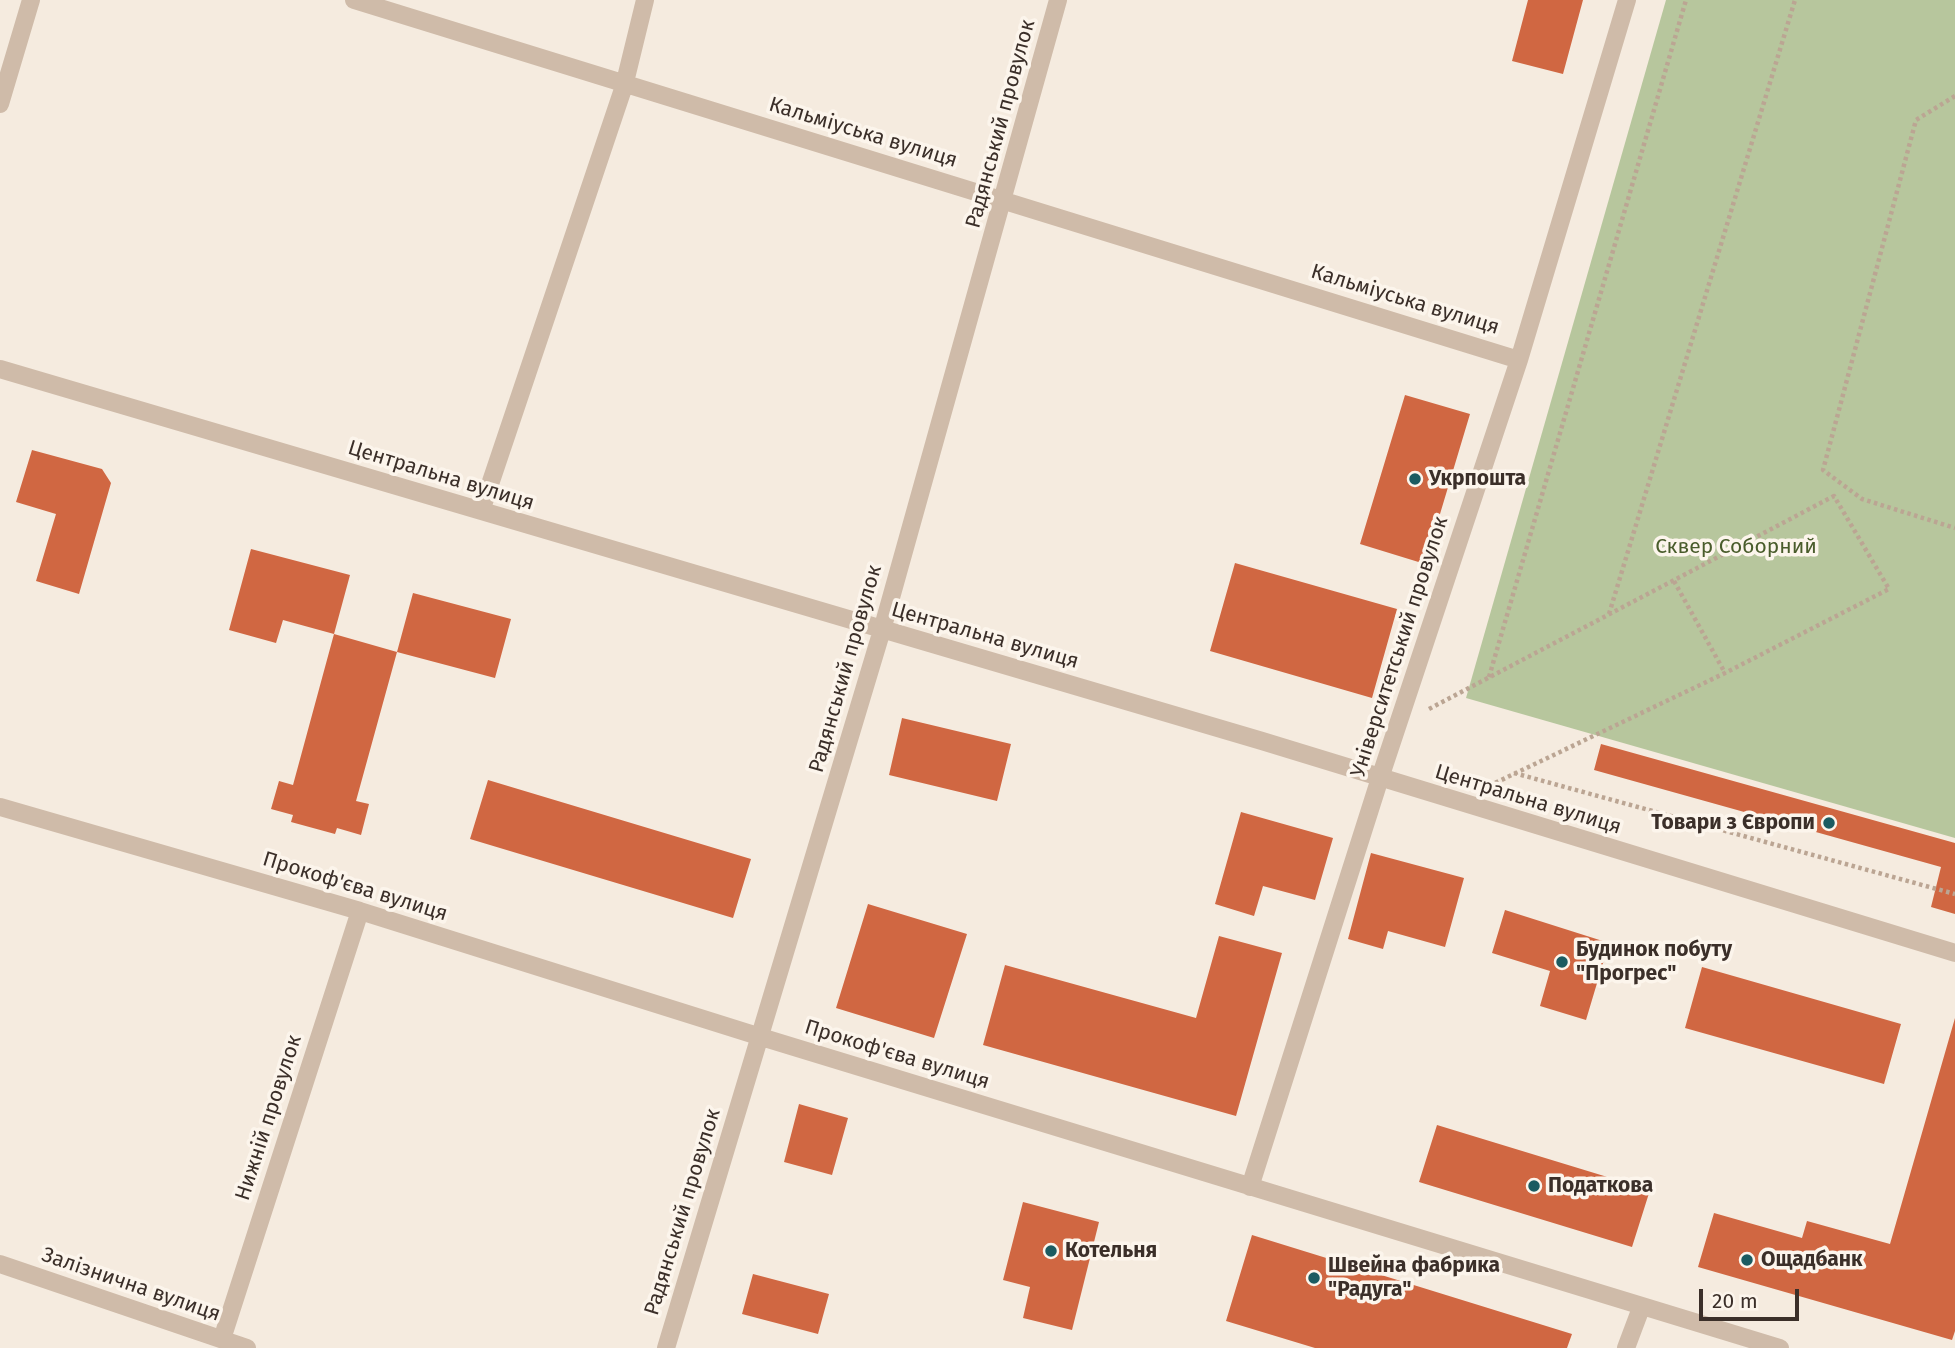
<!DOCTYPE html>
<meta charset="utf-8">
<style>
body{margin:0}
#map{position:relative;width:1955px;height:1348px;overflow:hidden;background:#f5ebdf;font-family:"Fira Sans",sans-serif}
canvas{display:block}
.scale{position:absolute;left:1699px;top:1289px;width:100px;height:32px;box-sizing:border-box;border:4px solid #3b2f29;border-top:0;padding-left:9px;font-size:21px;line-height:24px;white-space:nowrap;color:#3b2f29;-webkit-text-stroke:5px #fcf5ec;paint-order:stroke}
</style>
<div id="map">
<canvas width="1955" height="1348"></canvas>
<div class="scale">20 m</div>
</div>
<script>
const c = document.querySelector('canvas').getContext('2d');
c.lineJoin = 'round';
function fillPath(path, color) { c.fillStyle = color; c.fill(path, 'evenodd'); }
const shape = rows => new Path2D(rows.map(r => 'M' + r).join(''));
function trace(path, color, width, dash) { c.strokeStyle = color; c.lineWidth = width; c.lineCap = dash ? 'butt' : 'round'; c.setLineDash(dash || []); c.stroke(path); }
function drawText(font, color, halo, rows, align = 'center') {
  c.font = font + ' "Fira Sans",sans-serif'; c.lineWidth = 7; c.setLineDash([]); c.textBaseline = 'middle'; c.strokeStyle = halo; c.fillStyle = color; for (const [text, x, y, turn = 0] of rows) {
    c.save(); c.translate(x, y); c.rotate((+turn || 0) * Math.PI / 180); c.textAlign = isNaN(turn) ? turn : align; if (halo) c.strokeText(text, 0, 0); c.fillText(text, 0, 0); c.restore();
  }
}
fillPath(shape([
 [1666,0,1955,0,1955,838,1466,698]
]), '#b7c69d');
fillPath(shape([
 [1528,0,1583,0,1563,74,1512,61],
 [1405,395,1470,414,1425,564,1360,544],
 [32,450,102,469,111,483,79,594,36,581,56,514,16,502],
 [251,549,350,575,334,634,397,652,356,801,369,804,361,835,337,828,335,834,291,822,293,815,271,809,279,781,293,785,334,634,283,620,276,643,229,630],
 [1235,563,1397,609,1372,698,1210,651],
 [413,593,511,619,495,678,397,652],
 [902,718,1011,744,997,801,889,775],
 [1601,744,1955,843,1955,914,1931,907,1941,867,1594,770],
 [488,780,751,859,733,918,470,839],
 [1241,812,1333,838,1315,900,1263,886,1254,916,1215,904],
 [1371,853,1464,878,1445,947,1388,931,1383,949,1348,939],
 [868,904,967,934,934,1038,836,1008],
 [1505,910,1609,943,1586,1020,1540,1006,1550,971,1492,953],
 [1219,936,1282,953,1236,1116,983,1045,1005,965,1196,1018],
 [1702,967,1901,1024,1884,1084,1685,1028],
 [1955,1018,1955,1331,1952,1340,1698,1267,1714,1213,1802,1238,1807,1221,1890,1244],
 [799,1104,848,1118,832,1175,784,1162],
 [1437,1125,1650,1190,1632,1247,1419,1182],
 [1023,1202,1099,1222,1072,1330,1023,1318,1030,1287,1003,1280],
 [1252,1235,1572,1334,1567,1348,1315,1348,1226,1321],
 [753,1274,829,1294,818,1334,742,1314]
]), '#d06742');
trace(shape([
 [1955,96,1916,120,1823,470,1862,499,1955,528],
 [1674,581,1725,673],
 [1609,614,1795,0],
 [1489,677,1686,0],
 [1429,709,1834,496,1889,589,1725,673,1493,784],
 [1514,773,1955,894]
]), '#bba593', 4.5, [3.5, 3.5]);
trace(shape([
 [354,0,1519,360],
 [0,104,31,0],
 [0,369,1262,741,1955,953],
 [481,511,624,86,645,0],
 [0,807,360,911,761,1037,1780,1348],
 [1250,1187,1380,778,1519,360,1627,0],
 [0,1264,247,1348],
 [222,1339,360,911],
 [666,1348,882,630,1058,0],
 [1626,1348,1641,1308]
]), '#cfbba9', 18);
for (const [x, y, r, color] of [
 [1415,479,7,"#1b5b61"],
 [1829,823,7,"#1b5b61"],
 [1562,962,7,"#1b5b61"],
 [1534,1186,7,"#1b5b61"],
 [1051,1251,7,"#1b5b61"],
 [1747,1260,7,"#1b5b61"],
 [1314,1278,7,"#1b5b61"]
]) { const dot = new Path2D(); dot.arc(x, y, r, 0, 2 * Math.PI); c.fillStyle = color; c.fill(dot); trace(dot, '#fcf5ec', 2.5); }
drawText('21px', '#3b2f29', '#fcf5ec', [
 ["Радянський провулок",1001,124,-75],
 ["Кальміуська вулиця",863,133,17],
 ["Кальміуська вулиця",1405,300,17],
 ["Центральна вулиця",441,476,17],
 ["Центральна вулиця",985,636,16],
 ["Університетський провулок",1400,647,-72],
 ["Радянський провулок",846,669,-74],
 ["Центральна вулиця",1528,800,17],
 ["Прокоф'єва вулиця",355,887,17],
 ["Прокоф'єва вулиця",897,1055,17],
 ["Нижній провулок",269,1118,-72],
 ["Радянський провулок",683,1212,-73],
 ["Залізнична вулиця",131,1285,19]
]);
drawText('bold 21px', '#3b2f29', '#fcf5ec', [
 ["Укрпошта",1429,479],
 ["Товари з Європи",1815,823,"right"],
 ["Будинок побуту",1576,950],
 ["\"Прогрес\"",1576,974],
 ["Податкова",1548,1186],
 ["Котельня",1065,1251],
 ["Ощадбанк",1761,1260],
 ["Швейна фабрика",1328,1266],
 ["\"Радуга\"",1328,1290]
], 'left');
drawText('21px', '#495c2b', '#fcf5ec', [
 ["Сквер Соборний",1736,547]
]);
</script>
